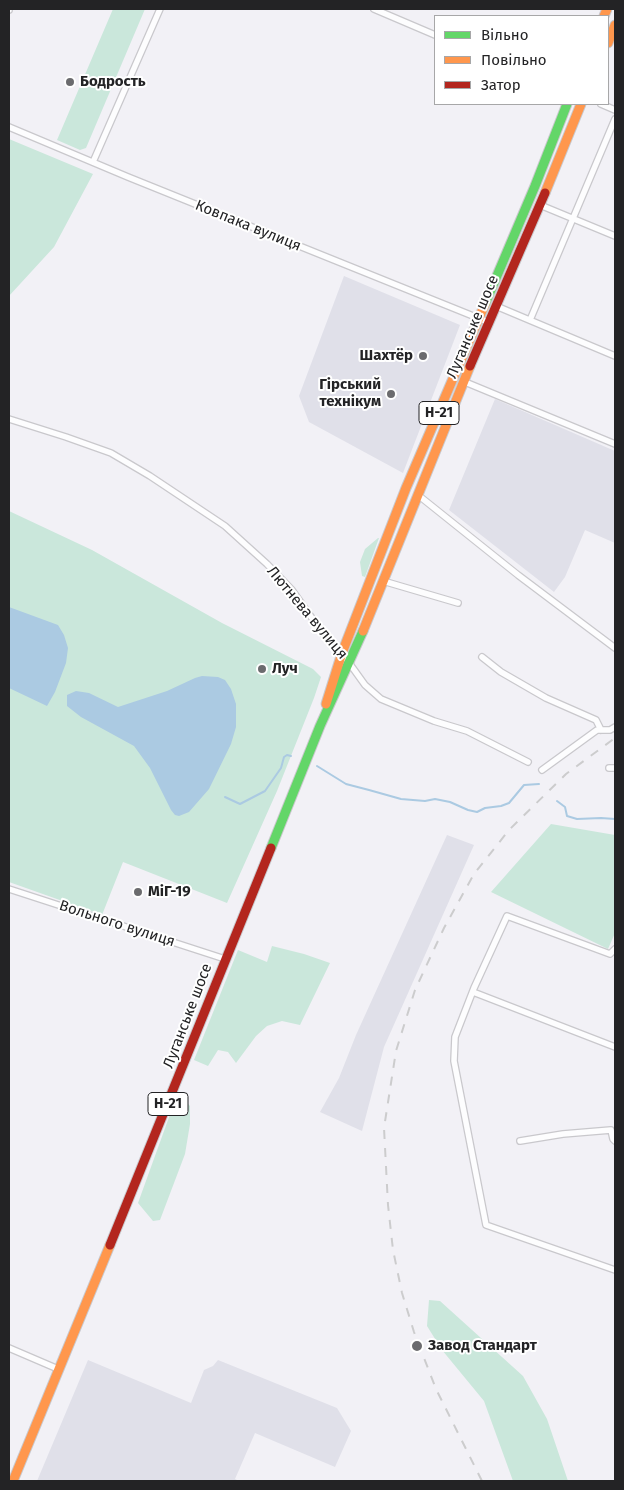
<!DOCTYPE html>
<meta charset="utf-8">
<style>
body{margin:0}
#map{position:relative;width:624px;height:1490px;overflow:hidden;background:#f2f1f6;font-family:"Fira Sans",sans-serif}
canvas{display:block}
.frame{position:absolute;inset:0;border:10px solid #232325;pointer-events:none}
.legend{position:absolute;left:434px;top:15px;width:175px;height:90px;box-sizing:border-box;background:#fff;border:1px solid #a7a7a8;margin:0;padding:6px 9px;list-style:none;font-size:15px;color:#232325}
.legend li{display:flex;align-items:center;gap:10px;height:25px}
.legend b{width:25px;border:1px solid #a7a7a8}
</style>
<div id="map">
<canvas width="624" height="1490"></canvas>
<div class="frame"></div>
<ul class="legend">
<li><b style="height:6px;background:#63d668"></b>Вільно</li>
<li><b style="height:6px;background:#ff974d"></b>Повільно</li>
<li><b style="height:6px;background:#b3261e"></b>Затор</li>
</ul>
</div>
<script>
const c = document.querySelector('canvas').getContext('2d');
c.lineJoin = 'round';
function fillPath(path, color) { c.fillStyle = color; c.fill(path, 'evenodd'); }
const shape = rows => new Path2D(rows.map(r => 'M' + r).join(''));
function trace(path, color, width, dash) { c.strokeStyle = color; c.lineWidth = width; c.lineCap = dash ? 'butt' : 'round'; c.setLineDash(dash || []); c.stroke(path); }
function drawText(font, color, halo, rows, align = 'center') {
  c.font = font + ' "Fira Sans",sans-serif'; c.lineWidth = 4; c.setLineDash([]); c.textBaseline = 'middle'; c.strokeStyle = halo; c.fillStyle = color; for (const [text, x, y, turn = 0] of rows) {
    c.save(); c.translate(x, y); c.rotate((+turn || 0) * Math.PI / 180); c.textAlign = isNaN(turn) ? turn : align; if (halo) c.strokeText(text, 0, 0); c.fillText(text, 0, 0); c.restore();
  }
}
fillPath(shape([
 [344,276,460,325,403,473,309,422,299,396],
 [495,399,615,451,615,543,585,530,565,577,554,592,449,510],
 [447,835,474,845,384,1047,362,1131,320,1112,339,1078,356,1035],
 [88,1360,191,1403,204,1370,213,1366,218,1360,337,1408,351,1431,335,1467,255,1433,235,1479,239,1481,37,1481]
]), '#e0e0e9');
fillPath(shape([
 [113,9,145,9,86,148,80,150,57,140],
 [9,139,93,174,54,247,9,296],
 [9,511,92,550,222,623,313,669,321,677,314,698,277,791,227,903,123,862,102,915,9,882],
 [378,538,379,538,365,577,362,576,360,562,365,549],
 [551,824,615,835,615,933,608,949,491,892],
 [272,946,304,954,330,963,300,1025,282,1021,267,1026,256,1036,236,1063,228,1052,218,1050,208,1066,194,1060,238,950,267,962],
 [177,1095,181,1096,190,1106,190,1124,185,1154,160,1220,153,1221,138,1203],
 [429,1300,440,1301,523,1376,547,1419,568,1481,513,1481,484,1401,442,1350,427,1326]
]), '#cae7db');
fillPath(shape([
 [9,607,58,625,64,635,68,648,66,663,55,692,47,706,9,688],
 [202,676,218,677,225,680,231,689,236,704,236,727,231,744,209,789,189,812,179,816,175,815,171,810,150,768,134,746,81,717,67,706,67,695,76,691,89,693,118,707,167,691,195,678]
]), '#abcae2');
trace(shape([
 [317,766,346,784,369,790,401,799,425,801,435,799,450,802,468,810,477,812,485,808,501,806,509,803,524,785,539,784],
 [225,797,240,804,265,791,281,768,284,757,287,755,291,756],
 [557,801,565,807,567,816,577,819,601,818,615,819]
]), '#abcae2', 2);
const street = shape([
 [374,9,435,35],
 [9,10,9,9],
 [601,104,615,110],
 [9,127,128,177,488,322],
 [93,162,160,9],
 [540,205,615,236],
 [496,306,615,356],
 [530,320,615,119],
 [465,382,615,444],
 [9,419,66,437,111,453,150,476,225,526,267,564,292,590,324,635,342,653,365,685,381,699,434,721,467,731,528,762],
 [418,495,518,575,615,648],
 [383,581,458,603],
 [482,657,501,672,546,698,596,720,601,730],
 [609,768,615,768],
 [542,770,597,730,610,730,615,727],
 [9,889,225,959],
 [615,949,610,954,507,916,474,988,455,1037,454,1061,486,1225,615,1270],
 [473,992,615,1047],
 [520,1141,563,1134,611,1130,613,1139,615,1141],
 [9,1348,58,1369]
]);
const fast = shape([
 [485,304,535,186,567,104],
 [271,848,320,726,363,631]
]);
const slow = shape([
 [604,16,607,9],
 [608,43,615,25],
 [545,193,581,104],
 [363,631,470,366],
 [326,704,342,653,406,488,485,304],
 [13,1481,110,1245]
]);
const jam = shape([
 [470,366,545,193],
 [110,1245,271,848]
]);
trace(street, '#c9c8cc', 8);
trace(fast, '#c9c8cc', 11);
trace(slow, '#c9c8cc', 11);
trace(jam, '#c9c8cc', 11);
trace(street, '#fdfdfe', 5.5);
trace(fast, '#63d668', 9);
trace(slow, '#ff974d', 9);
trace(jam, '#b3261e', 9);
trace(shape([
 [482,1481,436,1389,414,1332,402,1293,393,1250,388,1205,384,1128,396,1051,415,990,444,928,474,874,509,830,566,774,615,738]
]), '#cccccd', 2, [9, 9]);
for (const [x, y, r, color] of [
 [70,82,5,"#6b6b6e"],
 [423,356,5,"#6b6b6e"],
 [391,394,5,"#6b6b6e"],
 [262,669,5,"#6b6b6e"],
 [138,892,5,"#6b6b6e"],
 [417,1346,6,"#6b6b6e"]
]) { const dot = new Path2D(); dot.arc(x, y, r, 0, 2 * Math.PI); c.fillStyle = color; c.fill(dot); trace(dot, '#fff', 2); }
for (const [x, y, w] of [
 [439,413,40],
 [168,1104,40]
]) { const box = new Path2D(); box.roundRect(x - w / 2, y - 11.5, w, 23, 4); c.fillStyle = '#fff'; c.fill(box); trace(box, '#232325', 1); }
drawText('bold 14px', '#232325', null, [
 ["Н-21",439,413],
 ["Н-21",168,1104]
]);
drawText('bold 15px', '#232325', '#fff', [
 ["Бодрость",80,82],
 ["Шахтёр",413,356,"right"],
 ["Гірський",381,385,"right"],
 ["технікум",381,402,"right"],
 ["Луч",272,669],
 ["МіГ-19",148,892],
 ["Завод Стандарт",428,1346]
], 'left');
drawText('15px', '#232325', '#fff', [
 ["Ковпака вулиця",248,226,22],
 ["Луганське шосе",473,327,-67],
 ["Лютнева вулиця",307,613,50],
 ["Вольного вулиця",117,924,18],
 ["Луганське шосе",188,1016,-69]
]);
</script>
